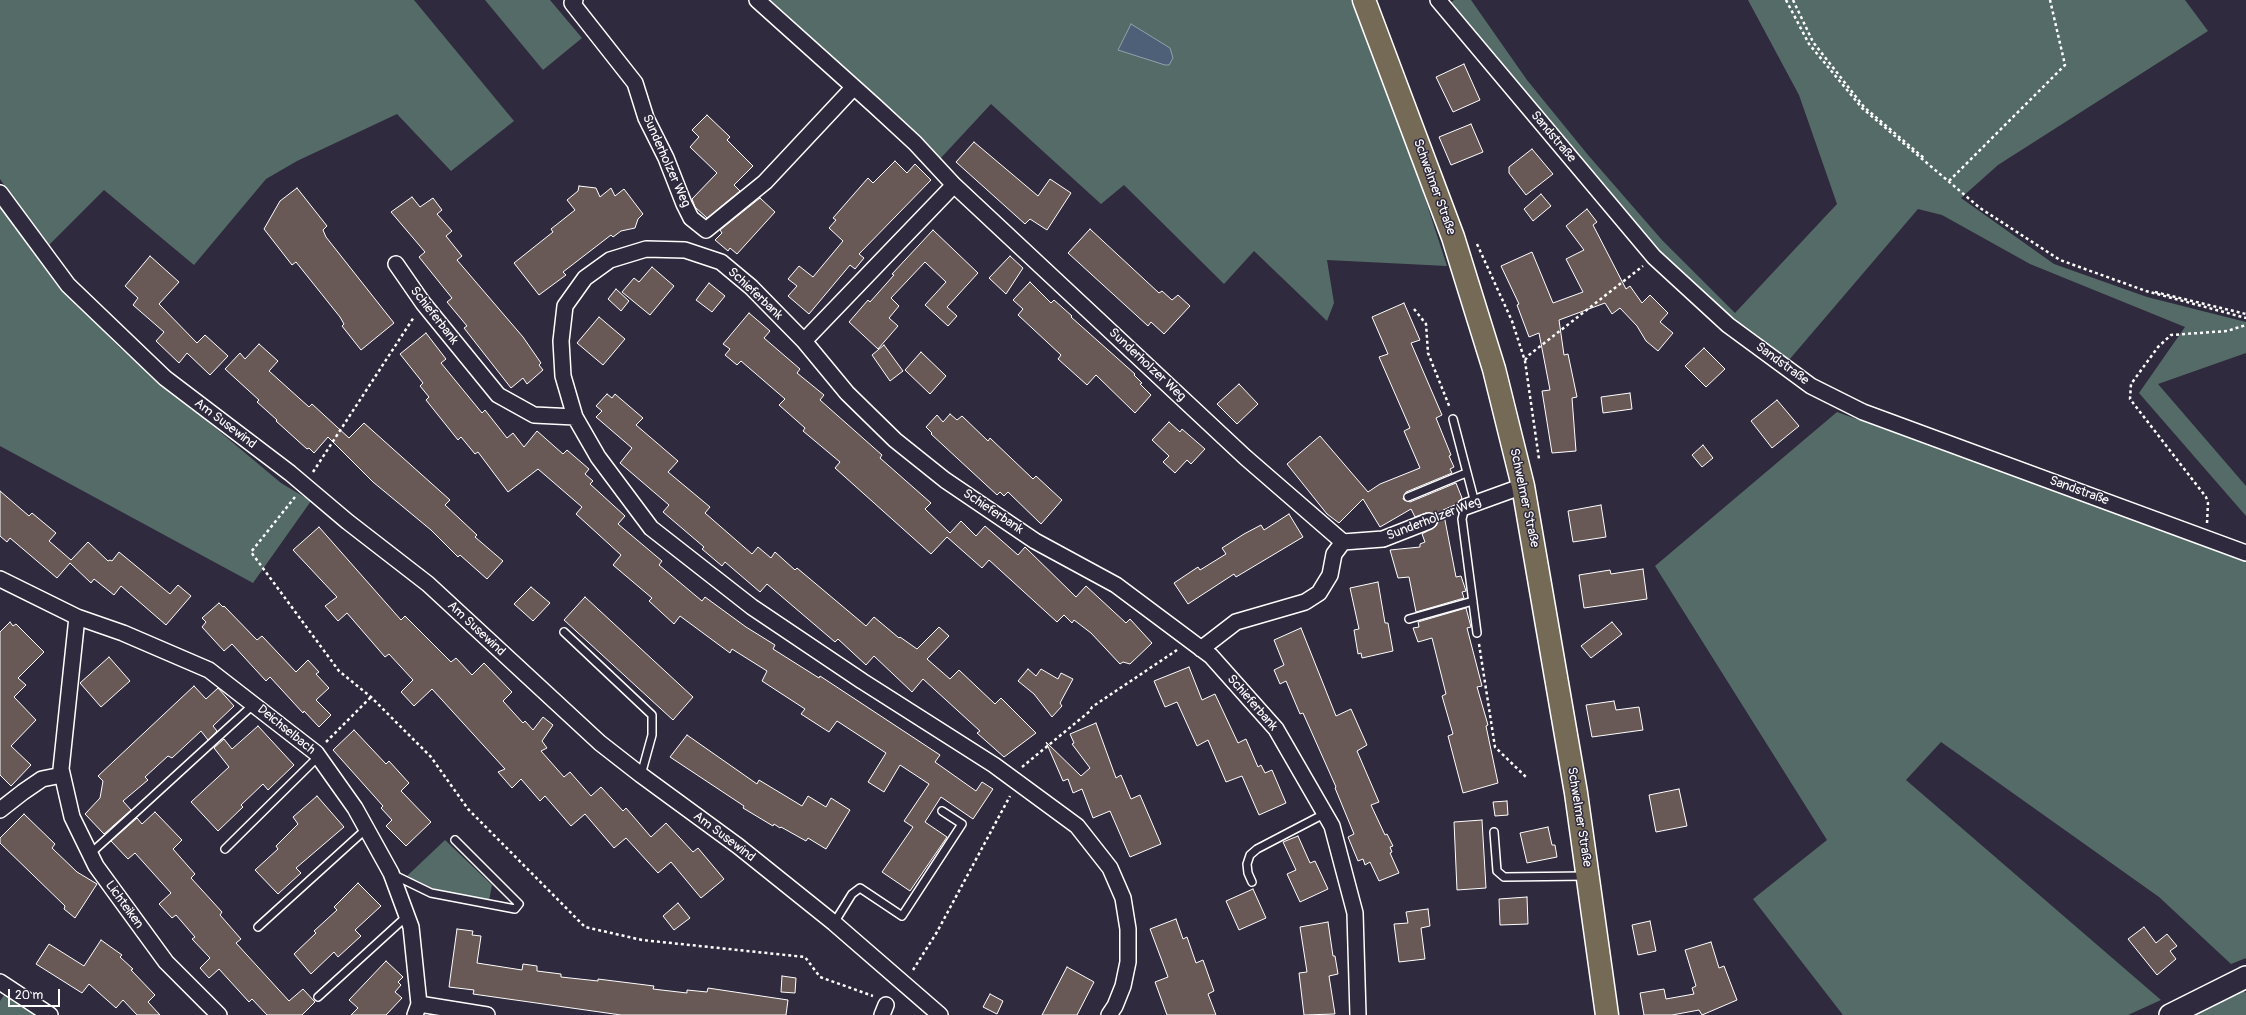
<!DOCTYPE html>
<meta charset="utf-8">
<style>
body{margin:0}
#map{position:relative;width:2246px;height:1015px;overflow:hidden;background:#2f2a3d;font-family:Pangolin,sans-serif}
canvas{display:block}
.scale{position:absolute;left:8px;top:989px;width:52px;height:18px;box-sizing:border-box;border:2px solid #fff;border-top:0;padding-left:5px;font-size:12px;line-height:14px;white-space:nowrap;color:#fff;-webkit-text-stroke:3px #2f2a3d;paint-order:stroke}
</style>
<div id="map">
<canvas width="2246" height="1015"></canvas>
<div class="scale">20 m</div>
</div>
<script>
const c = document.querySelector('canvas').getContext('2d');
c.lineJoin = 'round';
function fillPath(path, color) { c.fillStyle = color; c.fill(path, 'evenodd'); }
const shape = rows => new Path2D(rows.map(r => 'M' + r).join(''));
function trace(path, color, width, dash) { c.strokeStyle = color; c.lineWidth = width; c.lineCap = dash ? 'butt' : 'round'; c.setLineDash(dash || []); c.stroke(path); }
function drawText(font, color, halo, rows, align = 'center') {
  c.font = font + ' Pangolin,sans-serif'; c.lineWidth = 3; c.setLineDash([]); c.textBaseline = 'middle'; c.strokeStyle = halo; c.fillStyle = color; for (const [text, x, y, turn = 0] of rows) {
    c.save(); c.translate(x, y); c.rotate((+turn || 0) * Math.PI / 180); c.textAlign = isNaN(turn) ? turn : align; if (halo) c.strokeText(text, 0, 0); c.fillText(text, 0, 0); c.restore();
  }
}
fillPath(shape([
 [0,0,414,0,514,121,451,171,397,114,297,161,266,179,194,265,104,190,47,247,0,179],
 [485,0,550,0,582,38,543,70],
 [761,0,1354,0,1394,103,1447,266,1327,260,1334,303,1327,321,1254,251,1224,284,1124,185,1101,204,991,104,939,160],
 [1454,0,1471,0,1527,80,1588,155,1662,240,1735,313,1837,204,1799,95,1748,0,2185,0,2208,31,1998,165,1961,198,2054,264,2147,297,2246,322,2246,353,2158,384,2246,486,2246,516,2139,393,2185,327,2030,264,1942,215,1918,209,1789,360,1784,362,1738,326,1649,241,1450,3],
 [0,207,65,291,120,348,281,483,311,501,253,583,0,446],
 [1837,412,2179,535,2246,561,2246,958,2231,964,2159,897,1941,742,1906,780,2161,1000,2128,1015,1843,1015,1753,899,1827,840,1655,566],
 [445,840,492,885,489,901,432,888,407,876],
 [2243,990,2246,993,2246,1015,2192,1015],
 [6,992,40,1015,0,1015,0,1001]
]), '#556b67');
const water = shape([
 [1131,24,1170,48,1173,58,1169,65,1165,65,1118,50,1131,24]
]);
fillPath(water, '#4d6077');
trace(water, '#94a0ad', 1);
const building = shape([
 [1464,64,1480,100,1453,112,1436,77,1464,64],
 [707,115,730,137,727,140,753,166,734,185,740,191,707,218,695,207,692,199,717,173,690,147,699,137,692,130,707,115],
 [1471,124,1483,152,1451,165,1439,137,1471,124],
 [974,142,1038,196,1050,179,1071,193,1047,230,1030,219,1025,224,956,162,974,142],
 [1532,149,1553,174,1526,195,1509,173,1509,167,1532,149],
 [895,161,907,173,915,164,931,180,859,254,864,258,855,269,850,265,809,314,788,296,797,286,788,279,799,266,813,277,843,241,829,228,836,220,833,218,868,178,873,183,895,161],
 [579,186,596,188,600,197,611,188,615,196,624,189,643,214,638,219,635,228,621,231,613,237,611,235,563,272,566,275,539,295,514,263,553,232,551,229,575,210,567,200,578,191,579,186],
 [297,188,327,226,323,230,326,237,394,323,361,350,342,326,344,324,340,317,296,262,292,265,264,229,280,201,297,188],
 [1541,194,1551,206,1533,221,1524,209,1541,194],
 [412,197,420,207,433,198,442,210,437,214,452,231,446,236,462,256,457,260,523,337,541,363,539,365,543,370,527,384,523,378,511,388,464,328,467,326,447,302,452,298,419,257,425,252,391,212,412,197],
 [760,198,775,212,737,254,730,248,728,251,715,240,722,233,720,230,760,198],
 [1587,209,1597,222,1593,225,1626,289,1630,286,1642,303,1650,295,1668,313,1660,322,1673,333,1658,351,1646,341,1637,326,1620,308,1612,314,1605,303,1559,320,1564,355,1568,354,1577,397,1572,398,1576,451,1552,453,1542,391,1550,390,1539,333,1529,337,1517,305,1519,304,1501,266,1532,252,1553,303,1583,292,1566,259,1584,250,1566,226,1587,209],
 [1090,229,1159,293,1162,291,1172,300,1178,295,1190,306,1164,334,1151,322,1148,326,1068,253,1090,229],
 [933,230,978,273,947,307,957,316,948,326,925,305,946,282,925,262,891,298,899,306,889,318,898,326,878,349,849,322,868,300,870,302,894,275,892,274,933,230],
 [150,256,179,282,159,304,197,343,205,335,228,356,210,375,187,353,179,363,156,341,164,332,133,305,138,298,125,286,150,256],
 [1010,256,1023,268,1006,294,989,278,1010,256],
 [652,267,674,286,650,315,622,292,634,278,639,282,652,267],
 [1030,282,1051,303,1054,300,1072,316,1071,317,1135,374,1134,375,1142,383,1140,384,1151,395,1135,413,1096,375,1087,385,1058,359,1061,355,1018,315,1023,309,1013,300,1030,282],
 [709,283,725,296,712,312,696,300,709,283],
 [616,289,629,301,621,311,608,299,616,289],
 [1404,303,1420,340,1411,343,1442,415,1436,418,1451,455,1449,456,1454,467,1450,469,1452,473,1406,492,1403,499,1410,502,1456,483,1462,498,1457,504,1443,510,1456,577,1461,576,1466,591,1462,592,1464,598,1416,612,1409,577,1398,578,1390,550,1420,547,1420,544,1425,542,1422,534,1436,526,1438,522,1435,514,1426,513,1415,517,1411,509,1380,527,1363,499,1339,523,1327,514,1287,464,1320,436,1368,492,1380,484,1420,468,1404,431,1410,428,1379,357,1388,354,1372,317,1404,303],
 [749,313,770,331,764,338,800,369,797,373,824,395,820,400,882,455,880,458,931,503,925,509,950,533,961,521,976,536,985,526,1018,555,1025,547,1076,597,1086,586,1126,623,1130,619,1152,643,1130,664,1123,662,1120,664,1091,633,1074,620,1072,623,1064,615,1057,622,989,560,982,568,947,537,931,554,835,468,840,462,803,431,805,428,779,405,785,399,741,361,737,365,725,355,730,349,723,344,749,313],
 [599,317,625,339,603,365,577,343,599,317],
 [426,333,446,359,441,363,482,413,485,410,507,438,513,433,524,447,537,431,563,454,567,450,589,469,585,474,593,481,590,484,625,516,618,524,662,561,659,565,702,601,705,597,746,627,775,645,773,649,819,678,820,676,940,755,935,762,976,791,982,782,993,789,973,819,941,797,925,822,947,837,910,891,882,872,913,827,904,821,929,784,900,765,884,792,868,782,886,753,837,721,829,732,801,714,805,709,762,681,767,671,732,649,730,653,680,616,674,624,649,601,652,598,613,565,621,555,576,514,582,507,538,469,508,492,478,452,475,454,461,437,458,440,426,400,429,397,420,386,423,383,400,354,426,333],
 [259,344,278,361,269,371,309,407,312,404,349,438,364,423,450,500,445,505,477,535,475,537,503,561,487,579,460,555,458,557,431,530,373,482,328,437,314,453,309,448,307,449,276,421,277,420,257,402,259,400,225,369,240,353,245,359,259,344],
 [884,345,903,371,890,381,872,355,884,345],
 [1704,348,1725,369,1706,387,1685,366,1704,348],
 [921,352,946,376,930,394,905,370,921,352],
 [1239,384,1258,404,1237,424,1217,404,1239,384],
 [1630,393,1632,409,1603,413,1601,397,1630,393],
 [607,394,612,398,615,394,643,418,636,425,678,461,668,472,710,507,705,513,752,554,758,547,771,558,775,552,795,570,797,568,866,626,874,617,899,638,900,637,917,649,939,627,949,636,927,659,950,679,959,670,995,704,1001,698,1036,733,1004,757,977,733,980,731,923,679,912,692,874,656,866,665,838,639,835,642,767,584,760,592,725,562,722,566,702,549,704,547,663,512,669,505,620,463,632,448,596,417,602,411,596,406,607,394],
 [1777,400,1799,426,1772,448,1751,421,1777,400],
 [950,414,957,420,962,416,988,441,990,438,1033,479,1036,476,1062,500,1041,524,1008,492,1004,496,1000,492,997,495,931,434,932,433,926,427,937,415,943,422,950,414],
 [1169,422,1180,432,1182,429,1205,449,1191,464,1187,460,1175,473,1163,462,1169,456,1152,440,1169,422],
 [1703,445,1713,458,1702,467,1692,455,1703,445],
 [0,491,29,516,32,513,56,533,49,541,71,560,88,542,108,561,110,560,112,561,119,552,170,594,178,585,191,596,166,625,121,586,114,595,94,579,91,583,70,563,57,578,10,538,7,542,0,536,0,491],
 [1601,505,1606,537,1573,542,1568,511,1601,505],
 [1289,514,1303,537,1236,577,1234,574,1188,604,1174,583,1198,567,1200,570,1226,554,1222,548,1244,534,1261,525,1264,530,1289,514],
 [319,527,401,620,405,616,451,662,456,658,472,675,484,663,512,692,503,701,523,723,525,721,533,730,543,717,553,725,542,741,547,748,541,751,564,777,570,772,591,796,601,787,623,811,626,808,651,837,666,823,693,852,698,848,724,879,701,898,671,862,658,873,626,838,614,848,585,814,571,826,545,796,540,801,521,779,512,788,498,772,505,769,432,689,414,706,401,692,413,680,389,654,385,657,347,613,338,621,325,606,337,597,293,550,319,527],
 [1643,569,1647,599,1584,608,1579,575,1610,570,1611,574,1643,569],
 [1378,582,1385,623,1388,623,1393,651,1362,658,1361,653,1358,654,1354,630,1359,629,1350,588,1378,582],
 [531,587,550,603,533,621,514,604,531,587],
 [585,597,693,697,673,720,564,620,585,597],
 [219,603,223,607,224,606,257,640,262,636,296,672,308,660,319,672,316,674,329,688,316,700,331,715,319,727,304,711,303,713,270,677,266,681,232,644,224,651,202,627,206,622,202,618,219,603],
 [1466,608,1471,627,1467,628,1482,686,1477,687,1488,725,1486,726,1498,783,1463,793,1448,736,1453,734,1442,696,1446,694,1432,638,1418,642,1413,628,1419,627,1418,622,1466,608],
 [10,622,13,626,16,624,44,652,18,678,26,685,14,697,36,720,11,746,31,765,11,786,0,775,0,632,10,622],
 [1612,622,1622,634,1591,658,1581,646,1612,622],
 [1301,628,1336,716,1351,709,1367,745,1357,751,1379,802,1371,805,1385,835,1387,834,1393,846,1390,847,1392,852,1390,853,1399,873,1379,881,1370,862,1365,865,1363,859,1358,861,1348,837,1354,834,1335,788,1336,787,1303,713,1300,714,1286,681,1280,684,1274,670,1284,665,1274,640,1301,628],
 [109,657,130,681,101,707,80,683,109,657],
 [1189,667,1202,700,1215,694,1238,743,1246,739,1258,767,1261,765,1265,773,1272,770,1286,803,1259,815,1242,776,1226,782,1208,740,1197,746,1177,702,1165,707,1154,681,1189,667],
 [1028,669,1036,676,1041,669,1058,679,1061,673,1073,679,1060,703,1062,706,1052,717,1034,694,1018,681,1028,669],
 [194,686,206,699,218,688,234,706,213,726,217,731,208,740,201,731,172,758,168,756,145,777,148,780,123,801,131,810,104,834,85,814,100,798,103,781,98,776,194,686],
 [1614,701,1616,710,1639,707,1643,730,1592,737,1586,705,1614,701],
 [1096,723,1116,778,1121,775,1131,799,1140,795,1161,844,1130,857,1110,811,1093,818,1082,789,1073,793,1068,779,1063,781,1046,742,1081,776,1090,768,1072,744,1074,743,1070,734,1096,723],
 [258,726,294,765,268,790,263,784,241,805,243,807,218,831,191,802,229,767,214,748,224,739,232,749,258,726],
 [354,730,386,764,389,761,409,783,401,791,431,822,406,846,386,826,392,820,381,808,383,806,333,750,354,730],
 [687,735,757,784,759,780,802,806,808,796,826,807,831,798,850,810,826,849,808,838,806,841,781,827,780,828,774,824,773,826,743,808,744,806,670,757,687,735],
 [1679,789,1687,826,1656,832,1649,795,1679,789],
 [317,796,344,827,296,868,301,873,278,894,255,870,278,849,276,846,298,824,293,817,317,796],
 [1507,801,1508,815,1495,816,1493,802,1507,801],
 [155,812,182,840,173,849,195,874,191,878,222,912,220,915,241,939,236,943,289,1001,303,989,315,1002,302,1015,267,1015,252,999,249,1002,219,969,209,978,200,968,210,958,192,939,195,937,176,915,172,918,159,904,171,893,135,853,128,859,111,841,137,818,142,824,155,812],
 [24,814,55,844,52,848,77,872,97,884,75,918,64,909,65,906,0,843,0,838,24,814],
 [1482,820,1486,888,1457,890,1454,822,1482,820],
 [1548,827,1552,845,1555,845,1557,857,1527,863,1520,833,1548,827],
 [1298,836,1310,863,1315,861,1328,889,1300,902,1287,874,1296,870,1283,842,1298,836],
 [358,883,381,906,355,930,361,936,338,957,334,952,311,974,294,954,316,933,314,931,337,910,334,907,358,883],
 [1253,889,1266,918,1239,930,1226,901,1253,889],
 [1527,897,1528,924,1500,925,1499,899,1527,897],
 [678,903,690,918,674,930,663,916,678,903],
 [1428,909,1430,926,1421,928,1425,959,1399,962,1394,924,1408,923,1406,912,1428,909],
 [1176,919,1183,939,1187,937,1196,963,1203,960,1214,991,1208,994,1216,1015,1167,1015,1155,982,1168,977,1150,929,1176,919],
 [1650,921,1656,951,1638,955,1632,925,1650,921],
 [1328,922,1333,956,1335,956,1338,974,1329,976,1335,1014,1304,1015,1299,973,1307,972,1300,927,1328,922],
 [2144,927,2156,943,2167,934,2177,946,2170,951,2176,959,2157,975,2128,939,2144,927],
 [457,929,473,931,472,935,481,936,477,963,522,970,523,964,537,966,537,971,561,974,561,977,598,981,598,979,654,986,653,989,687,993,687,990,707,992,708,988,788,1000,786,1015,621,1015,473,994,474,990,449,987,457,929],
 [101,940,122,955,120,957,133,969,131,970,155,995,148,1002,160,1015,137,1015,123,1000,116,1008,89,984,82,993,36,964,49,944,84,966,101,940],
 [1711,942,1719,968,1724,966,1737,1000,1702,1015,1699,1010,1672,1015,1644,1015,1640,993,1664,989,1666,999,1694,994,1692,988,1696,986,1685,950,1711,942],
 [386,961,403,977,398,982,401,985,395,992,402,998,386,1015,351,1015,358,1008,349,1000,386,961],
 [1067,967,1094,982,1077,1015,1042,1015,1067,967],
 [782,976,796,978,795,993,781,992,782,976],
 [990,994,1003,1001,997,1014,983,1007,990,994]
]);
fillPath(building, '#685856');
trace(building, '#fff', 1);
const service = shape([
 [1453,419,1475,503],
 [1408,497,1466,473],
 [1465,507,1462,519,1477,633],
 [1409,619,1473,601],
 [564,632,652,715,652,735,641,775],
 [1494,832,1497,871,1504,877,1586,876],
 [225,849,318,757],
 [90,854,254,704],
 [394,875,431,893,515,909,519,904,455,840],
 [1252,882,1248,873,1247,864,1250,855,1257,849,1324,814],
 [834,923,852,894,860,888,902,916,962,824,942,811],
 [258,927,365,830],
 [318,997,407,916]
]);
const minor = shape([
 [575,0,572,3,635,83,646,118,666,158,684,204,691,218,706,230,765,182,853,88],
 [757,0,875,106,915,143,954,185,1245,457,1343,542,1383,539,1429,521],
 [1438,0,1654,257,1728,325,1811,386,1863,412,2246,553],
 [0,193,68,285,165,378,290,473,348,522,428,584,600,743,641,775,738,846,834,923,940,1015],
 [396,264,423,303,498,395,534,415,575,417],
 [804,341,954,185],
 [1465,507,1523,486],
 [0,579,77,617,123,633,209,670,316,753,355,808,391,873,411,927,419,1004,415,1015],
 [77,617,61,769,72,817,96,866,166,962,219,1015],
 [1201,649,1236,622,1305,602,1319,593,1330,575,1334,554,1343,542],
 [0,810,23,792,42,779,62,775],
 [0,982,50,1015],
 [419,1004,487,1015],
 [882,1015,886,1005],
 [1109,1015,1115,1006,1123,986,1128,962,1128,929,1123,898,1110,868,1077,826,994,765,862,681,752,607,651,528,598,457,575,417,563,376,561,341,565,306,585,278,610,260,646,249,685,250,721,262,751,287,804,341,847,393,895,440,945,480,1035,541,1116,585,1211,656,1276,729,1332,826,1355,913,1358,1015]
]);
const secondary = shape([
 [2170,1015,2246,977]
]);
const primary = shape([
 [1364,0,1453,237,1494,369,1523,486,1576,793,1607,1015]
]);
trace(service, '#fff', 10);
trace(minor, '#fff', 18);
trace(secondary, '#fff', 24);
trace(primary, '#fff', 25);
trace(shape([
 [1786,0,1809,44,1862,108,1980,208,2060,260,2146,291,2246,318],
 [1793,0,1813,42,1864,107,1925,159],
 [1949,181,2065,65,2050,0],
 [1477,244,1512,321,1525,361,1539,459],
 [2155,292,2246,314],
 [1414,309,1426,324,1428,353,1450,408],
 [1525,360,1529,355,1643,266],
 [313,472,414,317],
 [295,497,251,552,339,671,371,697,431,757,468,809,585,927,642,940,805,957,820,977,873,996],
 [2207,523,2208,503,2206,497,2130,399,2131,384,2158,347,2171,335,2227,331,2246,325],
 [1479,644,1495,747,1527,778],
 [326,742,371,697],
 [1022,767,1090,711,1092,707,1177,650],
 [913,970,937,932,1010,796]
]), '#fff', 2.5, [3, 3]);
trace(service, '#2f2a3d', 7);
trace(minor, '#2f2a3d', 15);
trace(secondary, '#2f2a3d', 21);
trace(primary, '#756a55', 22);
drawText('13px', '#fff', '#2f2a3d', [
 ["Sandstraße",1553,137,50],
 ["Sunderholzer Weg",666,161,66],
 ["Schwelmer Straße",1434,187,70],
 ["Schieferbank",755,294,43],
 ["Schieferbank",434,316,52],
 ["Sandstraße",1782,364,36],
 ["Sunderholzer Weg",1147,365,43],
 ["Am Susewind",225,424,37],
 ["Sandstraße",2079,491,20],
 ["Schwelmer Straße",1524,498,78],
 ["Schieferbank",993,512,34],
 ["Sunderholzer Weg",1434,519,-21],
 ["Am Susewind",476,629,43],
 ["Schieferbank",1252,703,49],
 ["Deichselbach",286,730,39],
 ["Schwelmer Straße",1579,817,81],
 ["Am Susewind",724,837,37],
 ["Lichteiken",124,905,54]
]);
</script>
